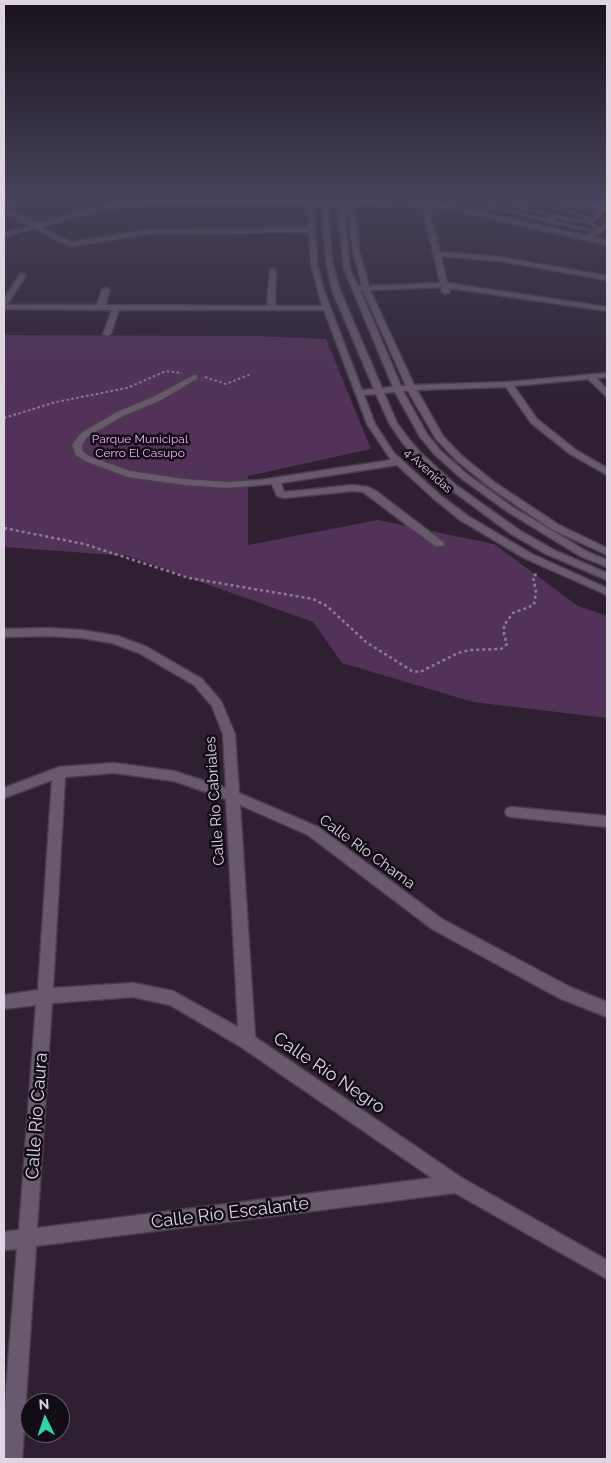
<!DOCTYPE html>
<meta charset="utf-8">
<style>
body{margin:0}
#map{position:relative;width:611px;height:1463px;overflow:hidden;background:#2e2031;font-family:Raleway,sans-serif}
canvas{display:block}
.frame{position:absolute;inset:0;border:5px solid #ded5e0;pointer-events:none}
.north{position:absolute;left:20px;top:1393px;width:50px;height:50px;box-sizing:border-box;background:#120c14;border:1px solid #645c66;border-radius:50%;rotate:356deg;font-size:14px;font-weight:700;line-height:20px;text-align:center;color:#ded5e0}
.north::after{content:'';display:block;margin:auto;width:18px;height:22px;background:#30d4aa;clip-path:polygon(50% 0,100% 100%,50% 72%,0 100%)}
</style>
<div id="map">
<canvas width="611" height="1463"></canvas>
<div class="frame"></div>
<div class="north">N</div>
</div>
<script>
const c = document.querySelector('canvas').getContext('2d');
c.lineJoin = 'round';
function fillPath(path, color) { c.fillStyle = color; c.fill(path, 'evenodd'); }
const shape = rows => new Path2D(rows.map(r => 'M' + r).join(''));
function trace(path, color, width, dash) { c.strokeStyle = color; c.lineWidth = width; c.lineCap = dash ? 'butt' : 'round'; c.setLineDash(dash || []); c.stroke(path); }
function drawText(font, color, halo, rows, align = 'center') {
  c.font = font + ' Raleway,sans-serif'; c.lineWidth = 5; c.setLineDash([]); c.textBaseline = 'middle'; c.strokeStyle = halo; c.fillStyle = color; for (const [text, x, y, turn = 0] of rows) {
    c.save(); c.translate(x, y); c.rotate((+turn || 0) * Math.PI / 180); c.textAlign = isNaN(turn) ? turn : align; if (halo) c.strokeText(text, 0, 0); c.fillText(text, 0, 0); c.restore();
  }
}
fillPath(shape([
 [4,335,255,336,326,339,371,449,248,476,248,545,378,520,494,544,578,606,607,616,607,718,473,702,342,663,313,622,128,556,4,547]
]), '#523259');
fillPath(shape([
 [607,199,607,211,559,200,559,199]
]), '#9e8da2');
const service = shape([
 [478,199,482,199,479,203,550,220,550,216,486,199,492,199,577,220,582,220,584,217,515,199,521,199,588,216,588,218,583,222,577,222,554,217,554,220,553,221,600,231,598,232,572,228,475,204,478,199],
 [544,199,550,199,603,212,603,214,592,223,599,227,596,228,587,223,599,213,544,199]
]);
const minor = shape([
 [18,199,28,199,4,207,4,203,18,199],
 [308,199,428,202,449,205,586,236,607,223,607,228,591,237,607,241,607,245,449,209,431,207,430,214,440,252,500,257,607,276,607,280,500,261,441,256,447,283,607,307,607,311,449,288,450,292,446,294,442,292,441,287,370,290,414,385,508,382,607,373,607,377,596,378,607,389,607,397,588,379,514,386,537,419,576,450,607,468,607,475,570,454,531,423,506,387,417,390,443,436,461,455,494,482,559,525,607,548,607,555,551,529,488,486,455,459,436,439,408,391,403,391,427,434,441,451,468,475,514,508,588,552,607,560,607,567,580,556,508,512,462,479,435,455,420,437,395,392,384,393,397,423,408,438,421,453,456,485,519,530,554,550,607,573,607,580,546,554,511,534,450,489,415,457,402,442,389,423,376,394,364,395,375,424,394,453,440,495,468,516,532,554,607,588,607,595,524,558,460,520,434,499,397,465,281,483,284,492,353,485,368,487,376,491,443,542,444,544,443,546,435,546,363,492,353,491,284,498,277,496,272,484,227,488,184,485,128,477,85,461,76,455,72,445,81,433,117,412,153,397,194,375,197,375,197,379,159,401,123,416,87,437,82,445,83,452,91,457,130,471,184,479,227,482,260,480,391,460,367,424,324,310,119,310,111,334,107,336,103,334,112,310,4,309,4,299,20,274,22,273,26,275,7,305,97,305,102,290,106,288,110,290,105,305,267,306,270,270,273,268,276,270,275,306,322,306,311,264,309,232,146,234,73,246,62,243,35,228,4,237,4,233,30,226,4,211,4,207,36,224,101,206,142,200,308,199],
 [142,204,308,204,309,228,146,230,73,242,66,240,41,227,102,210,142,204],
 [314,204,322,204,326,261,332,290,374,389,362,390,324,291,317,264,314,204],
 [328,204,337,204,344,269,393,387,382,388,340,290,332,261,328,204],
 [344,204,347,204,353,250,362,286,358,286,350,269,344,204],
 [354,204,404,204,425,206,424,214,440,283,369,286,359,250,354,204],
 [360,290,363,290,406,386,401,386,360,290],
 [48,628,82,630,118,636,147,647,202,679,221,701,235,734,239,793,318,827,442,919,570,987,607,1002,607,1017,559,998,432,929,308,835,240,805,255,1037,462,1178,607,1260,607,1279,455,1193,36,1246,22,1459,4,1459,4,1416,17,1249,4,1250,4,1232,19,1230,36,1005,4,1009,4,995,38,990,52,780,4,798,4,788,59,767,114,763,174,771,226,788,223,734,212,706,194,685,139,653,112,643,82,638,48,636,4,637,4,629,48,628],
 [114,773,174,781,226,799,238,1027,173,991,133,983,53,988,65,777,114,773],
 [133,997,170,1005,241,1047,432,1178,37,1228,52,1003,133,997],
 [512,807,607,816,607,827,512,817,507,816,505,812,507,808,512,807]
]);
trace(service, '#4a3e4c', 2);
trace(minor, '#4a3e4c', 3);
trace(shape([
 [205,377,226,384,251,374],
 [4,418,56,402,127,388,166,371,182,373],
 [4,528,9,529]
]), '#8b7f8d', 2, [2.5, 2.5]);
trace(shape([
 [4,528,84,544,189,578,313,599,327,606,366,642,412,671,420,672,458,653,470,650,501,649,507,644,504,635,504,625,513,613,534,605,536,592,533,576,539,573]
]), '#8b7f8d', 2.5, [3, 3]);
fillPath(service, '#69596c');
fillPath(minor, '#69596c');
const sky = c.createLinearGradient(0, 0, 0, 404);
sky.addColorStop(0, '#19121b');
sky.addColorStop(0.49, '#46425a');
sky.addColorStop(1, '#46425a00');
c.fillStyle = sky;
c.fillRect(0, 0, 611, 404);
drawText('12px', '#eeb1fb', '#120c14', [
 ["Parque Municipal",140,439],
 ["Cerro El Casupo",140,453]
]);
drawText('12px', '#ded5e0', '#120c14', [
 ["4 Avenidas",428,471,42]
]);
drawText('15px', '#ded5e0', '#120c14', [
 ["Calle Río Cabriales",215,801,-94],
 ["Calle Río Chama",367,852,36]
]);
drawText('18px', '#ded5e0', '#120c14', [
 ["Calle Río Negro",329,1073,34],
 ["Calle Río Caura",37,1116,-86],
 ["Calle Río Escalante",230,1213,-7]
]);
</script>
